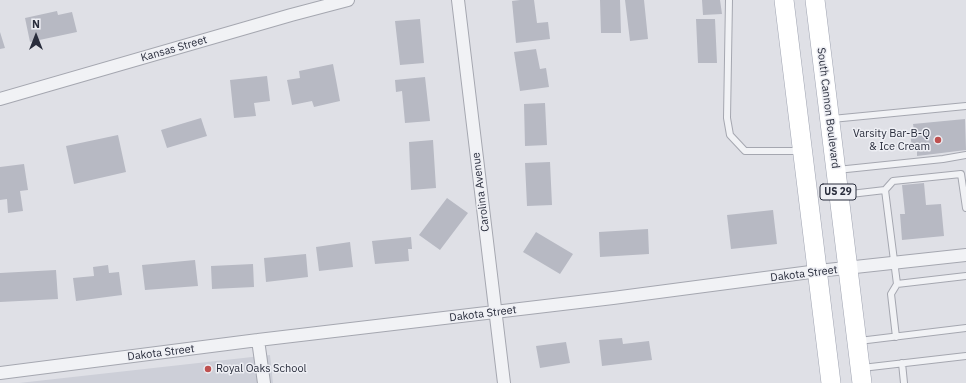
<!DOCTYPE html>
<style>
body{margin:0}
#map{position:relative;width:966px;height:383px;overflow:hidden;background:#dfe0e6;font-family:"IBM Plex Sans",sans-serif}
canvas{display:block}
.north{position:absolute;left:16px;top:16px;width:40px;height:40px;-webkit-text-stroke:3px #eeeff4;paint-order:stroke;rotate:0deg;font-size:11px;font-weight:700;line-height:16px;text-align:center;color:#292d3c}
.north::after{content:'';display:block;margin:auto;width:14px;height:18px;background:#292d3c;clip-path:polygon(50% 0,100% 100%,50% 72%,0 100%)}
</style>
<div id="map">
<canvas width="966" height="383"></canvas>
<div class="north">N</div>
</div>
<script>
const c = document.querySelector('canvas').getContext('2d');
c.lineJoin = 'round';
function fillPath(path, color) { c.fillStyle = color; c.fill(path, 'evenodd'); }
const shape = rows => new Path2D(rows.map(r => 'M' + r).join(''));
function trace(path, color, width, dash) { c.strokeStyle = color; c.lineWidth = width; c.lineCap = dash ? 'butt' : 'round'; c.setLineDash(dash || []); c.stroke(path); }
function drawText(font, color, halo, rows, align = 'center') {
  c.font = font + ' "IBM Plex Sans",sans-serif'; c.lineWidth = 3; c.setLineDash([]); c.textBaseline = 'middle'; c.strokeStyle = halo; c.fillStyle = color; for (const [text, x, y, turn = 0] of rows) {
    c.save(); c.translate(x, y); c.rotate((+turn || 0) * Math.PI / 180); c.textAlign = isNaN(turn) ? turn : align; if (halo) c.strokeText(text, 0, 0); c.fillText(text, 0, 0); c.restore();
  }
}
fillPath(shape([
 [270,355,273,383,19,383]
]), '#cdcfd8');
fillPath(shape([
 [520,0,534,0,537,23,548,22,550,39,516,43,512,1],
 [600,0,620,0,621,33,601,33],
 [625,0,644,0,648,39,630,41],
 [702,0,720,0,722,14,703,15],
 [57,11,58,15,72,12,77,32,30,42,25,18],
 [420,19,424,63,400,65,395,21],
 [696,19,715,19,717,63,698,63],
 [0,32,5,48,0,49],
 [536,49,540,69,546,68,549,87,520,91,514,52],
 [333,64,340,101,314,107,312,101,292,105,287,80,300,78,299,71],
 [267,76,270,101,254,103,256,116,234,118,230,80],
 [425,77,430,121,405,123,402,91,396,92,395,80],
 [545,103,547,145,525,146,524,104],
 [201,118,207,136,167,148,161,130],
 [965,119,966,150,917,156,917,149,912,150,910,131,914,130,913,124],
 [118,135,126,172,74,184,66,146],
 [433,140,436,188,411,190,409,142],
 [550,162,552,205,527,206,525,163],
 [24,164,28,190,20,191,23,211,8,213,7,199,0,200,0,167],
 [924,183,926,205,941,204,944,236,902,240,900,214,905,214,902,185],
 [447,198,468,213,440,250,419,235],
 [773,210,777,244,731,249,727,215],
 [648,229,649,254,600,257,599,232],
 [536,232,573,254,560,274,523,252],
 [411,237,412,249,408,249,409,261,375,264,372,241],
 [350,242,353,267,319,271,316,247],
 [306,254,308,277,266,282,264,258],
 [195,260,198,286,145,290,142,265],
 [253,264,254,287,212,289,211,266],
 [108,265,109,273,119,272,122,295,76,301,73,278,94,276,93,267],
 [56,270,58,299,0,302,0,273],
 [622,338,623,344,649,341,652,360,602,366,599,340],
 [566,342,570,363,540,368,536,346]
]), '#b7b9c3');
const lane = shape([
 [729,0,727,118,730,135,745,151,800,151],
 [832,119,966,106],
 [837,170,943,159,966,155],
 [885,190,893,181,961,174,966,208],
 [842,195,885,190,897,284],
 [896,337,891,294,897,284,966,276],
 [859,341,966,328],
 [902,363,904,383],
 [862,368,966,356]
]);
const street = shape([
 [458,0,504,383],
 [0,99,291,15,348,0],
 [258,340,264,383],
 [0,373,258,340,613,298,818,271,966,255]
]);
const primary = shape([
 [784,0,831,383],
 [815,0,862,383]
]);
trace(lane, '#a5a7b0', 8);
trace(street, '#a5a7b0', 14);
trace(primary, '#9fa3b1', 20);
trace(lane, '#f1f2f5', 6);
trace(street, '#f1f2f5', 12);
trace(primary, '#fff', 19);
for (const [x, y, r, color] of [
 [938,140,4,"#bf5150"],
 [208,369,4,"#bf5150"]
]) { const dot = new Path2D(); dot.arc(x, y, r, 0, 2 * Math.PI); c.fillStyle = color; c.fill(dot); trace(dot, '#eeeff4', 1.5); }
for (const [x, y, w] of [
 [838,192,36]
]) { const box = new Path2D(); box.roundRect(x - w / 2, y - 8, w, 16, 3); c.fillStyle = '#eeeff4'; c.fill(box); trace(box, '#292d3c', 1); }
drawText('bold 10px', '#292d3c', null, [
 ["US 29",838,192]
]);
drawText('11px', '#292d3c', '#eeeff4', [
 ["Kansas Street",174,49,-16],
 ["South Cannon Boulevard",828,108,83],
 ["Carolina Avenue",481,192,-97],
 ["Dakota Street",804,274,-7],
 ["Dakota Street",483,314,-7],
 ["Dakota Street",161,353,-7]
]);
drawText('11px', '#292d3c', '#eeeff4', [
 ["Varsity Bar-B-Q",930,134],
 ["& Ice Cream",930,147],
 ["Royal Oaks School",216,369,"left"]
], 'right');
</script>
